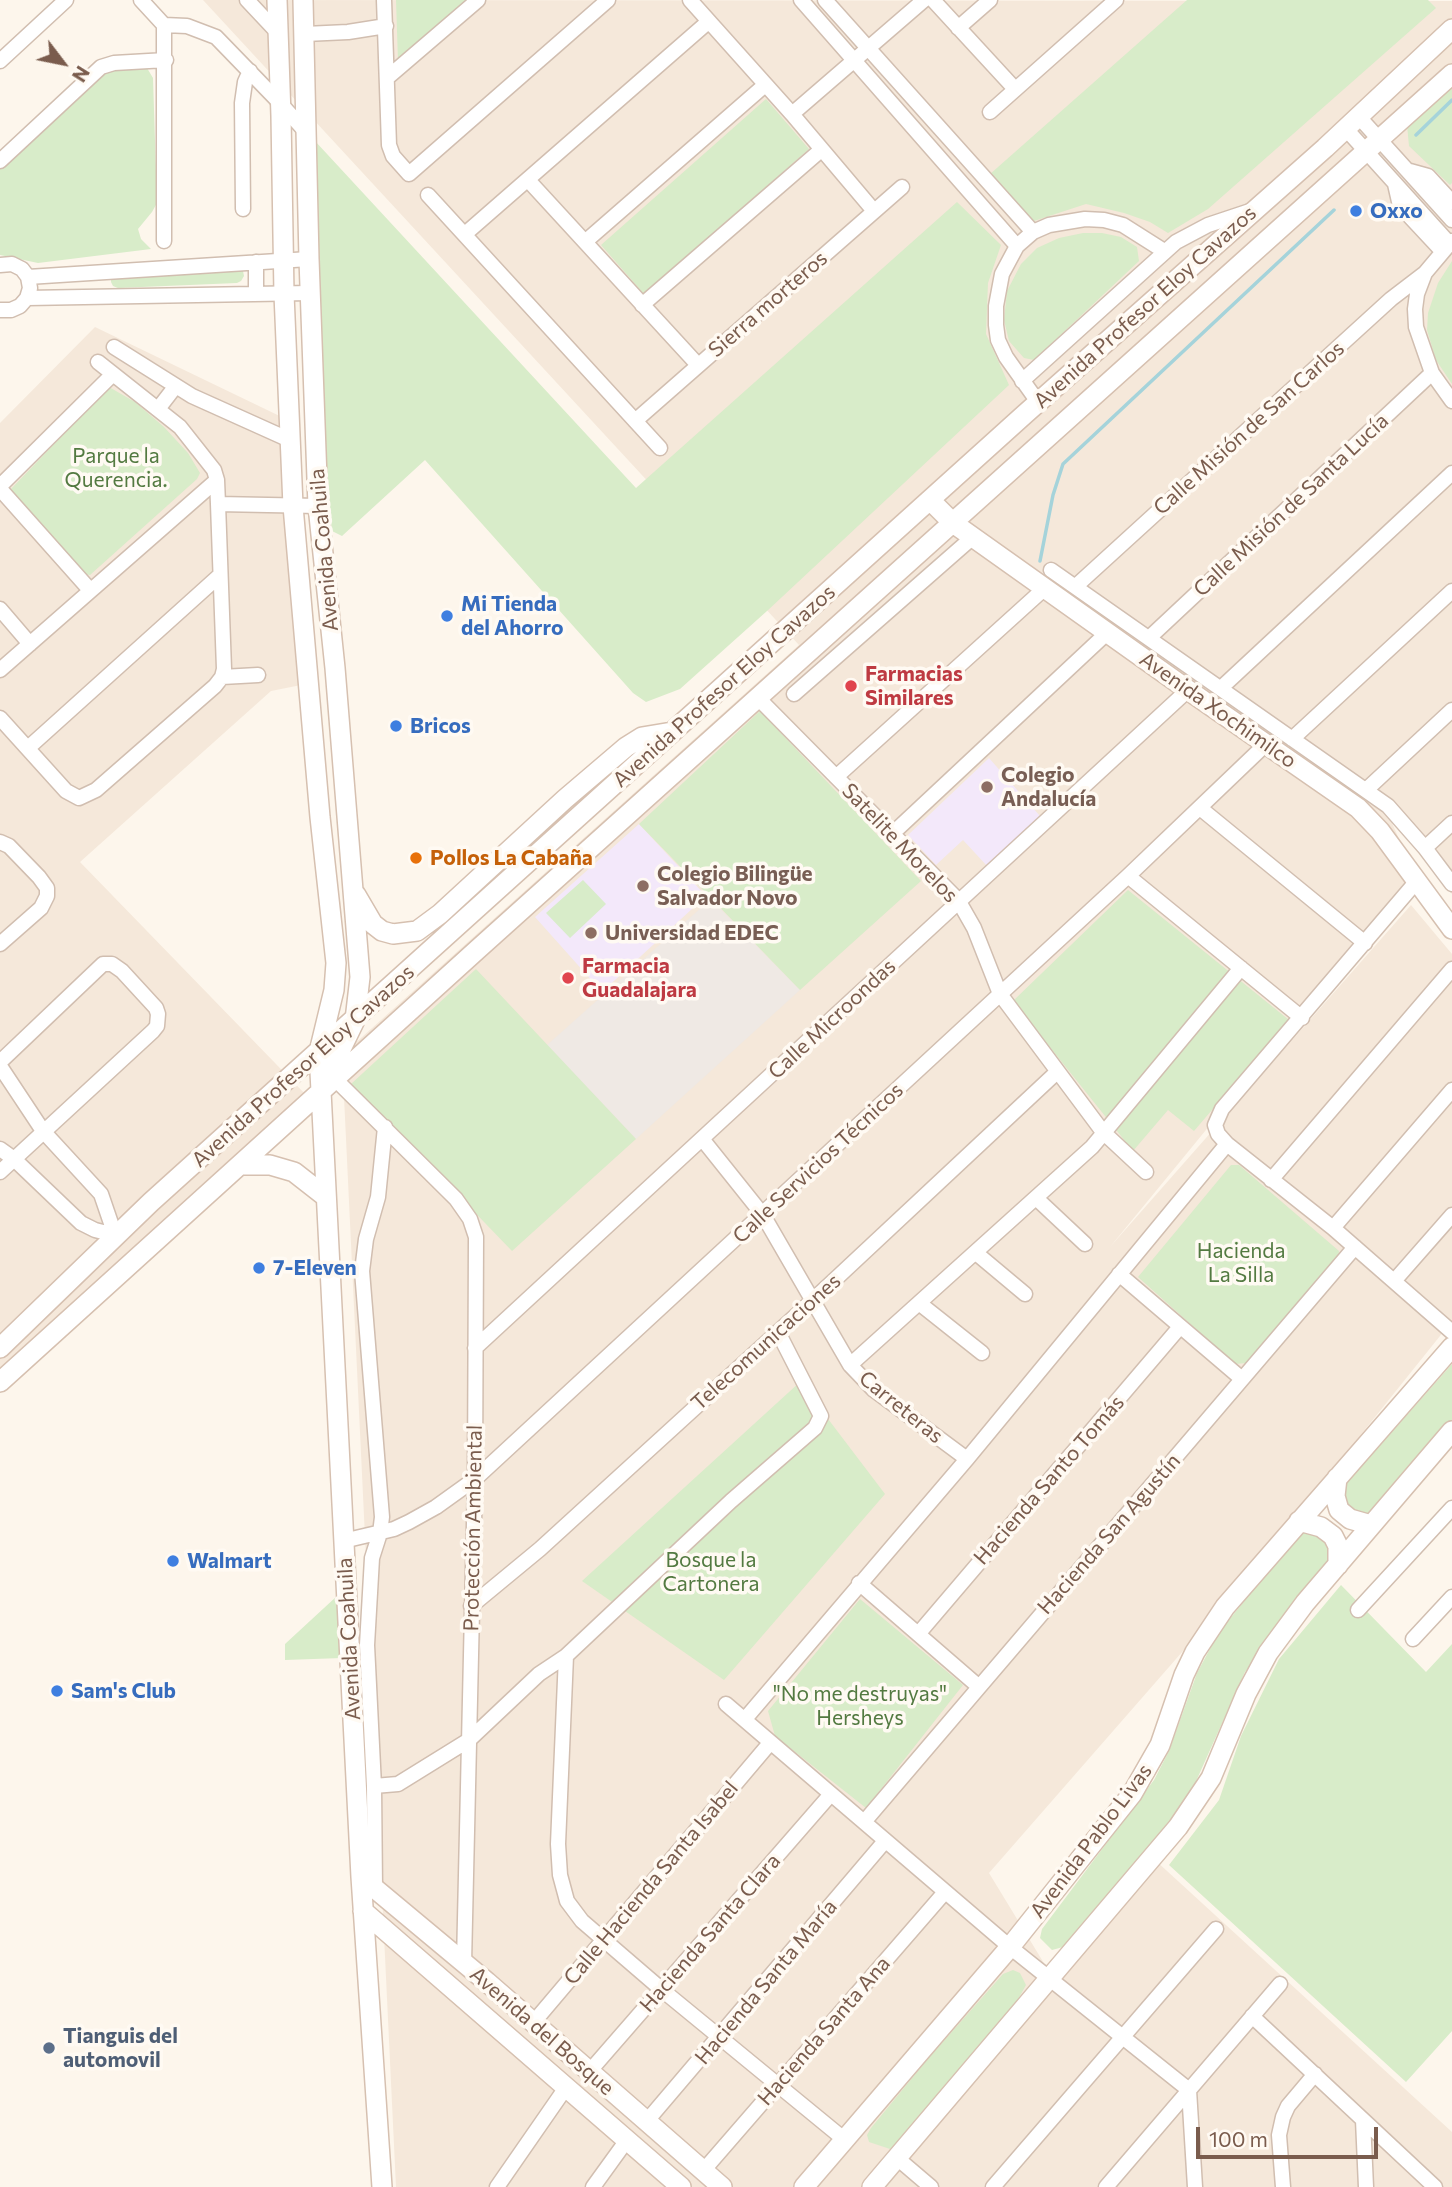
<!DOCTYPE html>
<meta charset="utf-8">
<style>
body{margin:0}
#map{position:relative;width:1452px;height:2187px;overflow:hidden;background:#fdf6ec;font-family:Commissioner,sans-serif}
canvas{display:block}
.north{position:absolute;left:28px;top:28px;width:70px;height:70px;-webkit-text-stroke:5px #fffaf3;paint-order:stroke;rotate:122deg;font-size:19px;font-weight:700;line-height:28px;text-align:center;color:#7a5c4d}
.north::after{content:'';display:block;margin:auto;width:24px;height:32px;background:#7a5c4d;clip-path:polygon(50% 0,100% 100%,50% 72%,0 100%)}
.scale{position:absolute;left:1196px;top:2127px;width:182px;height:32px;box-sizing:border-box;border:4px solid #7a5c4d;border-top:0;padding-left:9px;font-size:21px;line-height:24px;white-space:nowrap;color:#7a5c4d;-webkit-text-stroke:5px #fffaf3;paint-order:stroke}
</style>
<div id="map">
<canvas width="1452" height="2187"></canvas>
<div class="north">N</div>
<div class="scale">100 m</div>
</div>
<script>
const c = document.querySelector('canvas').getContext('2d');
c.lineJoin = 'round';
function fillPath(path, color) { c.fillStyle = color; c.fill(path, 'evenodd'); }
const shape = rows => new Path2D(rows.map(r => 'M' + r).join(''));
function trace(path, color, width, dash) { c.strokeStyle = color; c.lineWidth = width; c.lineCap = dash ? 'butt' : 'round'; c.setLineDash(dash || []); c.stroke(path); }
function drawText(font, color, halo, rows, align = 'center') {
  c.font = font + ' Commissioner,sans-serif'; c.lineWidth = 7; c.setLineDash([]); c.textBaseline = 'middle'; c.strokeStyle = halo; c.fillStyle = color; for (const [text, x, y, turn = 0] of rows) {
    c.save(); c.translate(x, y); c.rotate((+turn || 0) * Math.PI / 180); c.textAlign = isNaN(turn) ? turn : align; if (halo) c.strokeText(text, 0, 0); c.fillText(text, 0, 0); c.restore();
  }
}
fillPath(shape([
 [203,0,1452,1,1452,894,1388,814,1415,875,1110,1247,1411,905,1452,954,1452,1321,1238,1588,989,1873,1053,1978,1155,1860,1452,2132,1452,2187,396,2187,342,1055,799,645],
 [95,327,290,421,301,685,271,691,80,862,308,1097,0,1389,0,423]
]), '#f5e8da');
fillPath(shape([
 [711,899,800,990,636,1139,547,1045]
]), '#efe9e4');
fillPath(shape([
 [989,758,1040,816,988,867,963,840,936,865,908,835],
 [639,824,706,896,602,992,535,917]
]), '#f3e8fa');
fillPath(shape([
 [396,0,470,0,398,62],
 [1187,0,1428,0,1436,8,1208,209,1168,233,1150,222,1124,213,1086,204,1034,221,989,175],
 [117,67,147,68,153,78,157,203,152,212,138,229,141,239,151,249,38,263,0,255,0,166,104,71],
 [1452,84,1452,183,1450,185,1409,146,1407,125],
 [766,99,809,149,644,294,601,245],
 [315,141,636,488,957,202,1001,245,988,283,986,334,1009,385,767,611,680,689,646,702,633,693,425,460,342,536,332,531,327,485],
 [1083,233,1102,233,1121,237,1137,247,1139,261,1034,360,1024,358,1009,341,1004,320,1007,291,1021,264,1037,248,1059,238],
 [1452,261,1452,384,1436,360,1427,330,1428,313,1438,283],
 [238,268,243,271,244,276,241,281,237,283,118,288,113,286,111,282,111,278],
 [109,387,135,402,164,427,188,453,200,473,197,479,90,575,84,574,10,490],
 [760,711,921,881,800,990,639,824],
 [583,880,606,904,570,938,546,913],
 [1128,890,1289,1020,1194,1131,1168,1110,1133,1151,1013,1001],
 [476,969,636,1139,512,1251,351,1084],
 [1231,1165,1239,1165,1339,1251,1338,1260,1247,1363,1235,1364,1138,1277],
 [1452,1364,1452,1420,1375,1508,1368,1514,1361,1515,1349,1511,1341,1492,1344,1486],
 [800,1382,885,1494,724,1680,582,1581],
 [1307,1531,1326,1538,1332,1557,1245,1672,1193,1788,1159,1837,1063,1947,1052,1950,1040,1938,1042,1929,1154,1780,1169,1751,1197,1673,1219,1632,1300,1533],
 [1341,1585,1426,1672,1452,1644,1452,2031,1406,2082,1169,1865,1219,1800,1241,1736,1279,1659],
 [337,1596,342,1658,285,1660,285,1644],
 [860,1599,963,1685,866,1808,775,1736,768,1711],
 [1013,1970,1020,1973,1026,1985,1016,2003,898,2143,890,2149,869,2142,867,2135,871,2128,927,2060,1003,1974]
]), '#d8ecc9');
trace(shape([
 [1416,135,1452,100],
 [1040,561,1053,495,1063,464,1334,210]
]), '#a5d3da', 3.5);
const street = shape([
 [141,0,164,25,164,241],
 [247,0,278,33],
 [384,0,389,145,393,156,409,174,608,0],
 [690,0,792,114,874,211],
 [801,0,1017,246],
 [825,0,1033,232],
 [933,0,1015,89],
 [164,25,187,26,216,37,280,103,306,132],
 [958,28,990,0],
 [305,34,348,32,386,26],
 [0,61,66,0],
 [387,78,478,0],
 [990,112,1116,0],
 [792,114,924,0],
 [1359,117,1452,220],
 [1346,129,1449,243],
 [0,161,101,67,114,63,166,60],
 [1410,171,1428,176,1452,202],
 [528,180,698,365],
 [1395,184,1400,206,1442,251],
 [428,195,660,448],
 [243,209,242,103,245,82,250,71],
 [465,234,708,22],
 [586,241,765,85],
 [1452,241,1425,273,1417,294,1415,309,1416,327,1432,373,1452,401],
 [0,265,12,264,22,269,28,277,30,288,27,298,20,306,11,310,0,310],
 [28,277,309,259],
 [256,294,256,262],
 [27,298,310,293],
 [642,305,821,150],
 [114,347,192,396,292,441],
 [98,362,180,427,214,470,217,480,218,504,224,669,222,677],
 [1022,381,1176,242,1208,225,1250,211],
 [1038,402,1006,357,998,340,996,325,996,306,1002,274,1017,246,1033,232,1049,225,1085,219,1104,220,1123,225,1164,251],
 [158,409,175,387],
 [635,421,902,187],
 [0,486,113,374],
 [0,489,90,590],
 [218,504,318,506],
 [1051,570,1388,806,1425,848,1452,884],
 [1076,586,1391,299,1425,273],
 [0,609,30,644],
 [1150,637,1432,373],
 [0,670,217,480],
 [222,677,258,675],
 [1221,688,1452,473],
 [794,694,973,537],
 [757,697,958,900,974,928,1000,994,1103,1132,1146,1172],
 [0,718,66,791,79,798,96,790,215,686,222,677],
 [1292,739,1452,591],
 [28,748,219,576],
 [836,777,1045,588],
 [1366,790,1452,710],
 [1200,808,1365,943],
 [892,834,1108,632],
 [0,842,9,846,39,877,47,888,47,896,41,908,0,944],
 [1425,848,1452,823],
 [1128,876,1302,1018],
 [1416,882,1222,1109,1215,1125,1218,1134,1227,1144,1333,1228,1452,1332],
 [0,1062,103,964,112,964,122,971,156,1008,158,1014,157,1026,153,1031,0,1172],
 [0,1066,43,1131,101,1194,115,1235,95,1230,81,1223,14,1159,0,1149],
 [335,1079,456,1199,470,1219,476,1237,475,1479,464,1963],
 [703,1140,763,1215,850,1365,874,1390,967,1459],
 [1271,1180,1452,969],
 [1036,1198,1085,1244],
 [1333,1228,1452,1090],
 [976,1253,1025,1294],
 [1119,1274,1242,1379],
 [1395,1280,1452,1215],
 [919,1303,982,1353],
 [475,1348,1188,690],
 [850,1365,1092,1147,1241,968],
 [343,1541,394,1529,409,1522,436,1507,475,1479,1128,876,1266,744],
 [859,1583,978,1686],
 [471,1606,540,1549,812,1301,1057,1072],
 [1358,1610,1452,1508],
 [919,1633,1179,1328],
 [1413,1639,1452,1597],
 [566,1656,558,1844,560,1875,567,1901,582,1921,661,1989,845,2140],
 [726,1704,1010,1947,1189,2090,1195,2187],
 [745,1719,967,1459,1227,1144],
 [374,1786,398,1784,469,1740,539,1674,566,1656,731,1501,815,1428,821,1416,778,1332],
 [864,1822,1355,1247],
 [375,1888,374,1786,367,1645,372,1558,380,1533,382,1517,362,1271,366,1239,378,1197,385,1127],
 [1252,2016,1435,2187],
 [533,2023,770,1743],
 [589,2072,831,1794],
 [1363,2120,1366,2187],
 [646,2122,885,1841],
 [897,2158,931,2187],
 [703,2171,945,1892],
 [497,2187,567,2086],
 [593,2187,627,2140],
 [993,2187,1216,1929],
 [1106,2187,1280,1984],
 [1283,2187,1279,2135,1283,2117,1288,2106,1315,2074]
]);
const secondary = shape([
 [277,0,281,116,284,294,293,506,320,817,336,963,334,990,319,1052,361,1877,382,2187],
 [303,0,309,259,318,506,335,668,360,977,355,1020,324,1084],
 [930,500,953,523,1188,690,1358,808,1380,831,1452,929],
 [356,895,373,924,382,931,393,934,417,931,440,914,565,799,626,747,642,737,672,732],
 [241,1165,270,1165,294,1172,326,1197],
 [0,1348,151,1202,1025,414,1325,148,1452,29],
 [0,1382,478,949,1452,74],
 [1337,1478,1335,1496,1339,1510,1350,1519,1371,1525],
 [1299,1521,1321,1527,1333,1536,1338,1546,1338,1565],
 [361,1877,487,1982,722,2187],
 [363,1911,681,2187],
 [804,2187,1010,1947,1132,1794,1160,1745,1184,1675,1195,1652,1225,1607,1452,1347],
 [872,2187,1178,1827,1211,1778,1246,1694,1268,1653,1305,1603,1452,1431]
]);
trace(street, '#d1beb0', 17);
trace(secondary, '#d6c0b0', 22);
trace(street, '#fff', 14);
trace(secondary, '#fff', 19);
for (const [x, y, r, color] of [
 [1356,211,7,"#3f7fe0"],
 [447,616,7,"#3f7fe0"],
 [851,686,7,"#e0444e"],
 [396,726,7,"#3f7fe0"],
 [987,787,7,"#8d6e63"],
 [416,858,7,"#e8710a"],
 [643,886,7,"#8d6e63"],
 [591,933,7,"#8d6e63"],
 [568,978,7,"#e0444e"],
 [259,1268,7,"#3f7fe0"],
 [173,1561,7,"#3f7fe0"],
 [57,1691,7,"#3f7fe0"],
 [49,2048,7,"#5c6f8a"]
]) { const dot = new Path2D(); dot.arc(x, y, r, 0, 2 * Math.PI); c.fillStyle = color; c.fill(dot); trace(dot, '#fffaf3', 2.5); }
drawText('bold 21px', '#366cbe', '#fffaf3', [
 ["Oxxo",1370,211],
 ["Mi Tienda",461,604],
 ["del Ahorro",461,628],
 ["Bricos",410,726],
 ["7-Eleven",273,1268],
 ["Walmart",187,1561],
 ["Sam's Club",71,1691]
], 'left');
drawText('21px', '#7a5c4d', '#fffaf3', [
 ["Sierra morteros",768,304,-41],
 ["Avenida Profesor Eloy Cavazos",1145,307,-42],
 ["Calle Misión de San Carlos",1249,428,-42],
 ["Calle Misión de Santa Lucía",1291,505,-43],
 ["Avenida Coahuila",324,550,-95],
 ["Avenida Profesor Eloy Cavazos",724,686,-42],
 ["Avenida Xochimilco",1218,710,35],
 ["Satelite Morelos",900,843,46],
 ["Calle Microondas",832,1019,-43],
 ["Avenida Profesor Eloy Cavazos",303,1066,-42],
 ["Calle Servicios Técnicos",818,1163,-43],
 ["Telecomunicaciones",766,1342,-42],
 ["Carreteras",901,1407,39],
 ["Hacienda Santo Tomás",1049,1480,-49],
 ["Protección Ambiental",473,1528,-89],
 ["Hacienda San Agustín",1109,1534,-49],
 ["Avenida Coahuila",349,1639,-93],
 ["Avenida Pablo Livas",1091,1841,-53],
 ["Calle Hacienda Santa Isabel",651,1883,-50],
 ["Hacienda Santa Clara",710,1933,-49],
 ["Hacienda Santa María",766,1982,-50],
 ["Avenida del Bosque",542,2031,41],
 ["Hacienda Santa Ana",824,2031,-49]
]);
drawText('21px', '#537a41', '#fffaf3', [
 ["Parque la",116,456],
 ["Querencia.",116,480],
 ["Hacienda",1241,1251],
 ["La Silla",1241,1275],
 ["Bosque la",711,1560],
 ["Cartonera",711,1584],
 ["\"No me destruyas\"",860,1694],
 ["Hersheys",860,1718]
]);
drawText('bold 21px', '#be3a42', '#fffaf3', [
 ["Farmacias",865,674],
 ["Similares",865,698],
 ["Farmacia",582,966],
 ["Guadalajara",582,990]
], 'left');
drawText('bold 21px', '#785e54', '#fffaf3', [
 ["Colegio",1001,775],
 ["Andalucía",1001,799],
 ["Colegio Bilingüe",657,874],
 ["Salvador Novo",657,898],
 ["Universidad EDEC",605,933]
], 'left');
drawText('bold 21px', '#c56008', '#fffaf3', [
 ["Pollos La Cabaña",430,858]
], 'left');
drawText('bold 21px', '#4e5e75', '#fffaf3', [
 ["Tianguis del",63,2036],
 ["automovil",63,2060]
], 'left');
</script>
